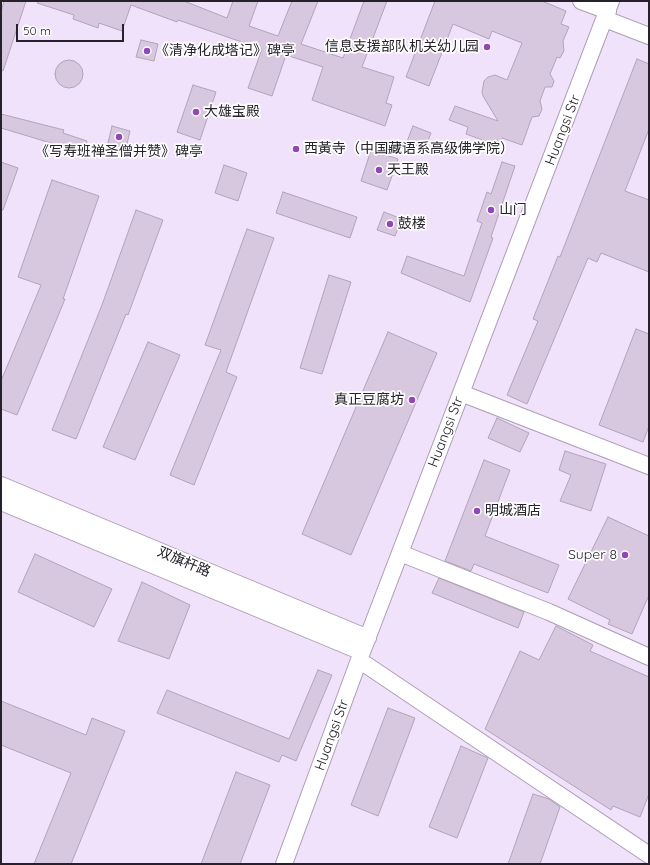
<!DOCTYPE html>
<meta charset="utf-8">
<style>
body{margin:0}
#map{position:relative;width:650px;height:865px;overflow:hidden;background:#f1e2fb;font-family:Quicksand,sans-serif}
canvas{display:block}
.frame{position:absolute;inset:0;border:2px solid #26212a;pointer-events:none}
.scale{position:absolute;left:16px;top:24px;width:108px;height:18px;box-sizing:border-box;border:2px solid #26212a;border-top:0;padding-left:5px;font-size:12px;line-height:14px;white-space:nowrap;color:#26212a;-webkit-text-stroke:3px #fff;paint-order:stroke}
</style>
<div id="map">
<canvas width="650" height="865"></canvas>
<div class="frame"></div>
<div class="scale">50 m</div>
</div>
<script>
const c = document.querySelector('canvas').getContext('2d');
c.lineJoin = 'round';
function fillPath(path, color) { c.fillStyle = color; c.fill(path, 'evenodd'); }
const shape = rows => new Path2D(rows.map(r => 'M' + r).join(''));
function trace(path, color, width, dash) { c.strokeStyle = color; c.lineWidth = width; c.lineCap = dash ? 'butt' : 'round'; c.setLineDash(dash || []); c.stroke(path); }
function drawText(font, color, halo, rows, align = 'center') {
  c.font = font + ' Quicksand,"Noto Sans SC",sans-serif'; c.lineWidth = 3.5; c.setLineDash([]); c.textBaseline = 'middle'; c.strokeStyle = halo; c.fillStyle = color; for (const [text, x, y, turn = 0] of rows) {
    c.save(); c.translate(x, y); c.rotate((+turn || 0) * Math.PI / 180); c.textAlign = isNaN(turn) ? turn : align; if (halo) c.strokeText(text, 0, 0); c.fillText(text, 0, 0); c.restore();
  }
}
const building = shape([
 [4,1,26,1,3,71,1,70,1,12,4,1],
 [38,1,184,1,227,18,233,1,258,1,249,26,278,36,292,1,318,1,301,44,343,58,364,1,387,1,362,67,394,77,386,103,392,105,385,126,312,100,323,67,286,55,272,96,248,88,262,49,178,20,177,22,131,5,122,31,99,23,98,28,73,19,74,15,37,3,38,1],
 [435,1,542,1,566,11,561,24,569,27,563,41,564,51,560,58,557,57,550,74,554,81,552,87,545,87,540,101,542,109,539,116,532,117,522,145,502,138,499,146,466,134,468,127,449,120,455,106,498,121,483,96,482,92,484,81,488,77,495,75,507,80,522,43,492,31,489,39,453,24,429,86,406,77,435,1],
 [141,40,158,44,154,61,136,57,141,40],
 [637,59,649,64,649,129,625,191,649,200,649,272,601,253,597,262,588,258,527,404,507,395,538,321,533,319,558,256,560,257,637,59],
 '55 74a14 14 0 1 1 28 0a14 14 0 1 1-28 0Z',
 [193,85,216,92,200,140,177,132,193,85],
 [1,114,64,130,63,133,87,141,84,153,1,128,1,114],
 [112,126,130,131,126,148,108,143,112,126],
 [413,126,431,133,424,150,406,144,413,126],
 [371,150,398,159,387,190,361,181,371,150],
 [1,162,18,168,3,210,1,210,1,162],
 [502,162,515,166,491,237,493,238,470,302,401,273,407,256,464,276,482,223,477,221,487,192,491,194,502,162],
 [224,165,247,173,238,201,215,193,224,165],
 [52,180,99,196,63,299,65,299,17,415,1,409,1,381,41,285,18,277,52,180],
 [283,192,357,217,350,238,276,213,283,192],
 [136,210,163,220,128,315,126,314,76,439,52,430,102,305,136,210],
 [384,212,402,219,395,236,377,230,384,212],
 [247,229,274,238,226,372,237,377,194,485,170,475,221,350,205,345,247,229],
 [329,275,351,282,322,374,300,368,329,275],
 [636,329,649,334,649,426,643,442,599,425,636,329],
 [388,332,437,353,351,555,302,534,388,332],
 [148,342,180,355,135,460,103,447,148,342],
 [497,418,529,433,520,452,488,438,497,418],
 [565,451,606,464,591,511,560,501,571,475,559,470,565,451],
 [484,460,510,470,485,536,559,565,548,593,474,564,471,571,445,561,484,460],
 [608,517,649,536,649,595,632,634,608,624,610,620,568,599,608,517],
 [35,554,112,589,94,627,18,592,35,554],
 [439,578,524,612,518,628,432,593,439,578],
 [142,582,190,605,169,659,118,641,142,582],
 [556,626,593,645,590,651,649,677,649,794,640,817,613,806,611,810,485,729,520,651,539,660,556,626],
 [318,670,332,675,296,761,282,755,279,762,157,713,167,690,289,739,318,670],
 [1,701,86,735,92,718,125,731,71,864,34,864,71,773,1,745,1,701],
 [388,708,415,718,378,816,351,805,388,708],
 [461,746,488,758,457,838,429,827,461,746],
 [236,772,270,785,240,864,201,864,236,772],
 [533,794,549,799,560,807,540,864,508,864,533,794]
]);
fillPath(building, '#d7c8e0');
trace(building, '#b1a3ba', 1);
const minor = shape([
 [581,1,608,11],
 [605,19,649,36],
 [461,393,649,466],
 [1,485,368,638],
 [1,502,362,652],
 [400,553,549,612,649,657],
 [359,660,649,855],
 [284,864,359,660,611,1]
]);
trace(minor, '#ac9eb5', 18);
trace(minor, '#fff', 16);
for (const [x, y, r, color] of [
 [487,47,4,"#9247b9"],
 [147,51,4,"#9247b9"],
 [196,112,4,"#9247b9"],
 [119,137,4,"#9247b9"],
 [296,149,4,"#9247b9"],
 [379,170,4,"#9247b9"],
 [491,210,4,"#9247b9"],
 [390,224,4,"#9247b9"],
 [412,400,4,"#9247b9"],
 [477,511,4,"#9247b9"],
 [625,555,4,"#9247b9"]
]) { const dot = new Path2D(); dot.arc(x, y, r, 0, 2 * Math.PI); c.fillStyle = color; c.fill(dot); trace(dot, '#fff', 1.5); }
drawText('14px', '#26212a', '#fff', [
 ["信息支援部队机关幼儿园",479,47,"right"],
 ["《清净化成塔记》碑亭",155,51],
 ["大雄宝殿",204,112],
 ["西黃寺（中国藏语系高级佛学院）",304,149],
 ["《写寿班禅圣僧并赞》碑亭",119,152,"center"],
 ["天王殿",387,170],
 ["山门",499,210],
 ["鼓楼",398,224],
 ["真正豆腐坊",404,400,"right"],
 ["明城酒店",485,511],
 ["Super 8",617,555,"right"]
], 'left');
drawText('14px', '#26212a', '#fff', [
 ["Huangsi Str",563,130,-69],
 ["Huangsi Str",446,432,-69],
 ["双旗杆路",184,562,23],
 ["Huangsi Str",332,735,-70]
]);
</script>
